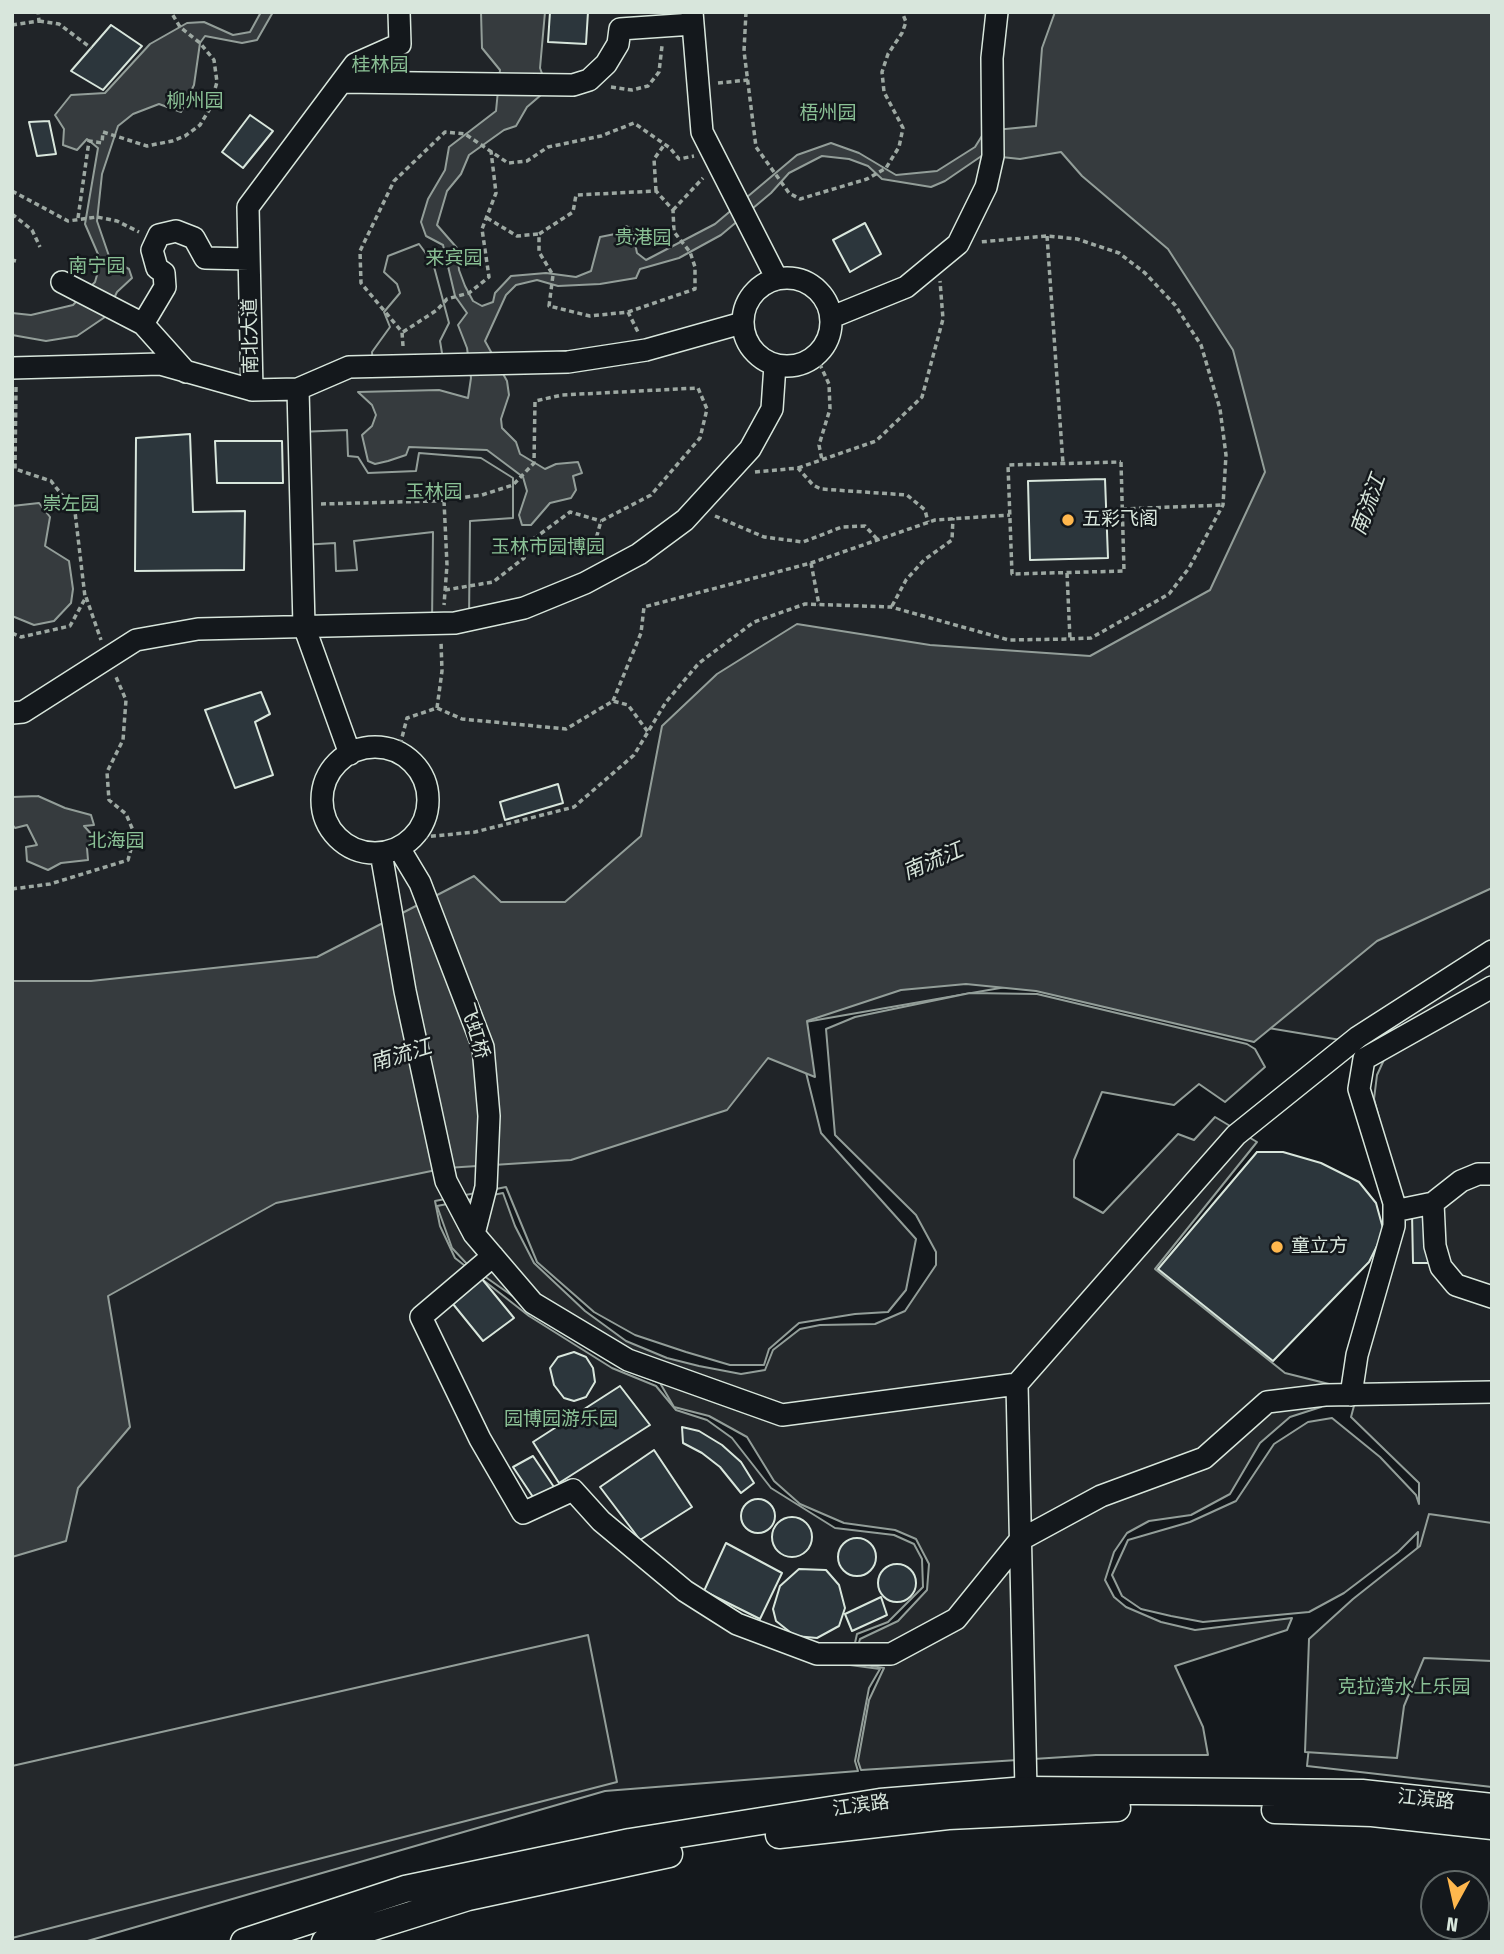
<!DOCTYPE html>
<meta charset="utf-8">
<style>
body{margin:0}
#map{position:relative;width:1504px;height:1954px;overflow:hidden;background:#14181c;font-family:"Fira Sans Condensed",sans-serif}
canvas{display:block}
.frame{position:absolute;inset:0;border:14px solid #d8e6dc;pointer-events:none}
.north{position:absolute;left:1420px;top:1870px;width:70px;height:70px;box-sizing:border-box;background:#14181c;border:2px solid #626a69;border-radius:50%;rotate:188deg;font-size:19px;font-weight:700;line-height:28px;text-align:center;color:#d8e6dc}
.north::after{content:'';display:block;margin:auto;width:24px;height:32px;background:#ffb74d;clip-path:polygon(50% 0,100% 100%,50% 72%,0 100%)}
</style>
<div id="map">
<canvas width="1504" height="1954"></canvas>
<div class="frame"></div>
<div class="north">N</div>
</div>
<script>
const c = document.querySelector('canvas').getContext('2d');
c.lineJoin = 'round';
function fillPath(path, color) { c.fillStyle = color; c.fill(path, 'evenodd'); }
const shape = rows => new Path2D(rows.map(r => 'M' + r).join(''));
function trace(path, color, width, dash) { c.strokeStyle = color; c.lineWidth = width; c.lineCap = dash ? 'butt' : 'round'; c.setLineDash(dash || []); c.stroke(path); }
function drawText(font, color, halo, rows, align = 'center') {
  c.font = font + ' "Fira Sans Condensed","Noto Sans SC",sans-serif'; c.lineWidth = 5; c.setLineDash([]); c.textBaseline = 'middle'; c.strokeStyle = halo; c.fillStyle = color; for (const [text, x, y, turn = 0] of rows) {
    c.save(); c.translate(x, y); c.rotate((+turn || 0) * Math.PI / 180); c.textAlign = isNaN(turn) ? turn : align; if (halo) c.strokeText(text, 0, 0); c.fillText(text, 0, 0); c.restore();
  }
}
const green = shape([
 [12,12,1492,12,1492,981,1371,1045,1232,1022,1046,980,794,1024,821,1133,916,1239,906,1290,888,1312,855,1314,799,1323,769,1349,764,1365,730,1365,686,1352,635,1335,594,1312,537,1262,506,1187,435,1201,440,1226,455,1258,529,1316,612,1368,656,1386,676,1410,707,1420,732,1438,771,1488,835,1528,894,1535,914,1544,922,1559,923,1587,888,1622,857,1634,850,1665,880,1669,869,1688,855,1761,858,1771,605,1791,84,1942,12,1942,12,12],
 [1492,997,1492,1787,1307,1766,1320,1640,1417,1566,1418,1532,1398,1552,1344,1593,1309,1612,1203,1622,1171,1616,1141,1609,1122,1596,1112,1575,1128,1540,1190,1522,1236,1501,1274,1444,1308,1422,1332,1418,1380,1457,1416,1495,1419,1504,1419,1483,1351,1417,1395,1253,1377,1129,1379,1118,1374,1099,1377,1075,1388,1051,1492,997]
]);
fillPath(green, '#202428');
trace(green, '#939e99', 2);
const parking = shape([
 [419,244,433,263,449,323,440,341,444,365,373,367,372,352,390,327,384,312,400,293,397,284,384,272,388,256,419,244],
 [347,430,348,456,358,457,368,473,416,471,419,453,481,458,513,478,513,518,470,521,469,620,432,624,433,532,354,541,357,570,336,571,335,543,302,545,299,432,347,430],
 [970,993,1037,994,1247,1044,1255,1049,1265,1067,1225,1102,1199,1084,1174,1105,1102,1092,1074,1160,1074,1197,1103,1213,1178,1134,1194,1140,1215,1117,1257,1142,1155,1269,1285,1373,1329,1384,1321,1407,1290,1417,1260,1443,1230,1494,1191,1515,1149,1521,1127,1533,1114,1552,1105,1580,1114,1597,1126,1607,1161,1622,1195,1630,1292,1618,1287,1630,1175,1666,1203,1727,1208,1755,1096,1755,861,1770,858,1761,869,1700,884,1668,853,1663,860,1639,898,1621,927,1590,929,1564,916,1539,895,1530,844,1523,800,1504,774,1481,747,1437,709,1416,674,1407,660,1383,628,1371,548,1321,467,1264,452,1248,437,1206,503,1193,515,1226,534,1263,585,1311,626,1341,667,1358,699,1366,741,1374,765,1370,773,1350,800,1329,820,1325,875,1324,905,1311,936,1265,936,1252,916,1215,835,1135,826,1029,855,1017,970,993],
 [1492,1178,1492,1291,1449,1270,1440,1213,1453,1193,1492,1178],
 [1429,1514,1492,1523,1492,1661,1424,1658,1404,1706,1397,1758,1305,1752,1309,1639,1353,1599,1420,1546,1429,1514],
 [588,1635,617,1782,12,1938,12,1766,588,1635]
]);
fillPath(parking, '#24282b');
trace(parking, '#939e99', 2);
const water = shape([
 [261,12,273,12,257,40,242,43,205,36,200,43,194,85,181,112,159,104,133,114,118,126,102,174,97,221,110,259,129,269,132,278,117,292,105,317,77,336,46,341,12,335,12,313,31,315,73,305,95,282,101,261,85,224,98,148,87,139,77,150,63,145,64,129,55,115,71,95,105,93,150,44,187,23,204,22,233,35,250,32,261,12],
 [481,12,545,12,540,68,544,79,541,95,527,107,516,126,504,130,469,155,461,174,447,191,437,225,457,248,459,270,465,286,473,301,482,306,493,302,495,293,511,276,546,273,576,277,591,271,600,237,620,233,626,226,632,229,637,253,646,260,715,224,797,155,831,143,859,153,896,175,937,171,975,147,985,131,1036,126,1042,48,1055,12,1492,12,1492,888,1377,941,1254,1042,1036,991,966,984,901,990,807,1021,815,1077,768,1058,727,1110,571,1160,446,1168,276,1203,108,1296,130,1427,78,1488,66,1541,12,1557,12,981,91,981,317,957,474,876,501,902,565,902,641,836,662,726,717,674,797,624,930,645,1090,656,1210,590,1265,472,1233,350,1168,249,1082,176,1061,152,1020,159,983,155,945,181,931,187,882,179,868,166,849,159,822,156,789,173,771,193,721,235,679,258,640,269,636,278,600,284,558,286,537,280,516,285,506,295,485,341,507,381,509,395,501,419,502,428,516,442,520,454,545,469,556,464,578,462,582,473,573,476,576,490,571,498,550,503,531,525,522,525,519,515,527,491,523,477,487,450,409,447,406,455,388,461,375,464,368,461,362,435,372,426,376,415,372,405,358,392,439,390,468,398,471,378,467,348,458,325,467,313,455,296,443,245,426,236,421,222,428,199,445,170,449,147,496,111,500,70,482,48,481,12],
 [39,503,50,517,45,546,69,561,73,589,71,603,54,621,34,625,12,616,12,506,39,503],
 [38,796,65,808,91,815,94,825,84,826,94,837,87,848,88,860,61,863,48,870,27,861,26,847,37,845,27,825,15,828,12,824,12,797,38,796]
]);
fillPath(water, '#363b3e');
trace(water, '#939e99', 2);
const building = shape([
 [550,12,588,12,586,44,548,42,550,12],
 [111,25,142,46,103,90,71,71,111,25],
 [250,115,273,131,243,168,222,152,250,115],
 [49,121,56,154,37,156,29,122,49,121],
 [865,223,881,254,850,272,833,240,865,223],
 [190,434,193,512,245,511,244,570,135,571,136,438,190,434],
 [215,441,282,441,283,483,217,483,215,441],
 [1105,479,1108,558,1030,560,1028,481,1105,479],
 [261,692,270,714,255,722,273,775,235,788,205,710,261,692],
 [558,784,563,803,505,820,500,802,558,784],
 [1257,1152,1283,1152,1321,1163,1359,1182,1376,1203,1384,1232,1369,1262,1273,1361,1158,1269,1257,1152],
 [1412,1213,1433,1213,1430,1263,1413,1263,1412,1213],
 [482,1279,514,1318,483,1341,453,1304,482,1279],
 [574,1352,586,1357,593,1368,595,1382,586,1397,574,1401,564,1398,554,1385,550,1368,558,1357,574,1352],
 [620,1386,650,1425,559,1483,533,1442,620,1386],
 [682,1427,699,1431,722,1445,741,1462,754,1483,741,1493,720,1467,702,1453,683,1443,682,1427],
 [654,1450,692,1507,640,1540,600,1487,654,1450],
 [533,1456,556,1490,535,1500,513,1467,533,1456],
 '741 1516a17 17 0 1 1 34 0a17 17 0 1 1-34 0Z',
 '772 1537a20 20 0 1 1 40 0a20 20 0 1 1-40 0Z',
 '838 1557a19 19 0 1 1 38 0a19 19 0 1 1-38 0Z',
 [726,1543,782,1573,760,1619,704,1591,726,1543],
 '878 1583a19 19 0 1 1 38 0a19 19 0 1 1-38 0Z',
 [799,1569,826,1570,839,1585,845,1608,839,1626,817,1638,795,1636,776,1621,773,1609,780,1586,799,1569],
 [881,1597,887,1615,852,1631,845,1614,881,1597]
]);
fillPath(building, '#2c363c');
trace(building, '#d8e6dc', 2);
const minor = shape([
 [692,12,702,132,777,279],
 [342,82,573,85,589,80,606,64,618,44,620,29,693,24],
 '743 322a44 44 0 1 1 88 0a44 44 0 1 1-88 0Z',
 [62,282,143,324,165,287,164,273,157,268,152,250,159,235,176,231,194,238,205,258,249,259],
 [832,317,906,287,958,244,986,187,993,156,992,58,997,12],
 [143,324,186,372],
 [12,368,160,364,252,390],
 [298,389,349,367,568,362,646,350,742,323],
 [12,713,23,712,136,640,198,629,455,623,524,608,585,583,639,554,685,520,750,449,772,409,775,365],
 '322 800a53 53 0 1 1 106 0a53 53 0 1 1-106 0Z',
 [350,754,304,626,298,389,252,390,248,207,355,64,400,44,399,12],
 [399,848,420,883,483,1047,489,1116,486,1187,474,1234],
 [381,853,405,991,446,1181,474,1234,533,1303,628,1360,782,1415,1017,1384,1236,1135,1358,1037,1492,951],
 [1433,1203,1461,1181,1478,1174,1492,1174],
 [1394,1211,1433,1203,1435,1246,1441,1267,1456,1285,1492,1297],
 [493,1256,421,1317,480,1439,523,1513,573,1490,601,1521,685,1591,737,1624,817,1654,891,1654,956,1619,1020,1540,1101,1496,1204,1458,1267,1402,1325,1395,1492,1392],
 [1017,1384,1026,1790],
 [1351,1395,1357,1355,1394,1226,1394,1203,1359,1089,1364,1059,1492,987]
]);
const major = shape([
 [1275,1810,1372,1813,1492,1826],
 [779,1835,948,1816,1117,1808],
 [244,1942,405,1889,630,1842,880,1802,1026,1790,1362,1793,1492,1807],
 [325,1942,468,1897,669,1854]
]);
trace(minor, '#d8e6dc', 24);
trace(major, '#d8e6dc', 29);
trace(shape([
 [746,12,744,51,756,147,789,193,800,199,867,179,886,168,899,147,903,128,884,92,882,72,888,54,902,33,906,22,902,12],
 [39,21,59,24,91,48],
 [12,25,39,21,38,12],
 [718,83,748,80],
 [611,87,632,90,648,86,659,72,662,46],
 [12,191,68,221,97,217,117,221,139,232],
 [656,191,654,159,665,144],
 [673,210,703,178],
 [12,214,32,230,40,247],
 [78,218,89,141,102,143,103,132,147,146,172,141,185,136,200,125,209,110,217,82,214,60,200,43,180,27,171,12],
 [487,218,517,236,539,234],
 [1047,236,1063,464],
 [12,260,16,261],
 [628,312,695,289,695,267,690,252,674,232,673,210,656,191,576,195,573,212,539,234,539,252,553,275,549,306,590,316,628,312,638,332],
 [403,332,437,310,447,299,469,293,489,277,482,229,496,193,491,151],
 [403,346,402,332,361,283,360,251,394,181,445,132,465,134,508,163,527,161,548,147,601,136,634,123,670,148,679,159,694,156],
 [816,356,829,384,830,409,819,445,822,460],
 [16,387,15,469,51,481,75,512,85,597],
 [1121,462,1124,571,1012,574,1008,465,1121,462],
 [798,468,876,441,922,397,943,319,940,281],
 [755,472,798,468,813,485,821,489,907,495,925,510,928,522],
 [444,501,447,565,444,605],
 [321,504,435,501,482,495,513,485,534,463,535,401,562,395,698,388,707,409,700,438,651,495,601,521,594,546,597,554],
 [1122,509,1223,505],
 [715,516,764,537,803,542,842,527,865,526,878,540],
 [811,563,819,605],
 [1067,573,1070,639],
 [445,590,493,582,524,558,528,543,570,512,601,521],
 [892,606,906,580,924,560,952,540,953,518],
 [12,633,21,637,70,626,86,597,101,640],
 [613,701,641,633,644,607,811,563,935,520,1010,515],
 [437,708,442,671,441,641],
 [398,753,407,718,437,708,462,719,566,729,613,701,628,705,648,732],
 [414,838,475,832,574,807,634,755,666,702,699,663,754,622,805,604,891,607,1009,640,1070,639,1091,638,1169,594,1189,568,1223,505,1226,455,1220,409,1201,345,1175,305,1145,273,1119,253,1077,239,1047,236,980,242],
 [12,889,50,884,128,860,135,835,126,814,109,800,107,772,123,740,126,700,116,677]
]), '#9da8a2', 3.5, [5, 3.5]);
trace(minor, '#14181c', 21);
trace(major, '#14181c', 26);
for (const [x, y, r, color] of [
 [1068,520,7,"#ffb74d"],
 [1277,1247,7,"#ffb74d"]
]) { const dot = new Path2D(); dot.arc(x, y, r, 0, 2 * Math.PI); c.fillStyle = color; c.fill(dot); trace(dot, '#14181c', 2.5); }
drawText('19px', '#8ac095', '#14181c', [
 ["桂林园",380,66],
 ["柳州园",195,102],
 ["梧州园",828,114],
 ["贵港园",643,239],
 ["来宾园",454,259],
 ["南宁园",97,267],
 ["玉林园",434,493],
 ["崇左园",71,505],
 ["玉林市园博园",548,548],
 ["北海园",116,842],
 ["园博园游乐园",561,1420],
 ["克拉湾水上乐园",1404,1688]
]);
drawText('19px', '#d8e6dc', '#14181c', [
 ["南北大道",251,336,-91],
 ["飞虹桥",474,1031,73],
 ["江滨路",1426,1800,6],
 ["江滨路",861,1806,-8]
]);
drawText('19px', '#d8e6dc', '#14181c', [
 ["五彩飞阁",1082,520],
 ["童立方",1291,1247]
], 'left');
drawText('italic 21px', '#d8e6dc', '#14181c', [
 ["南流江",1369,505,-70],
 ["南流江",933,862,-23],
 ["南流江",401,1056,-17]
]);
</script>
